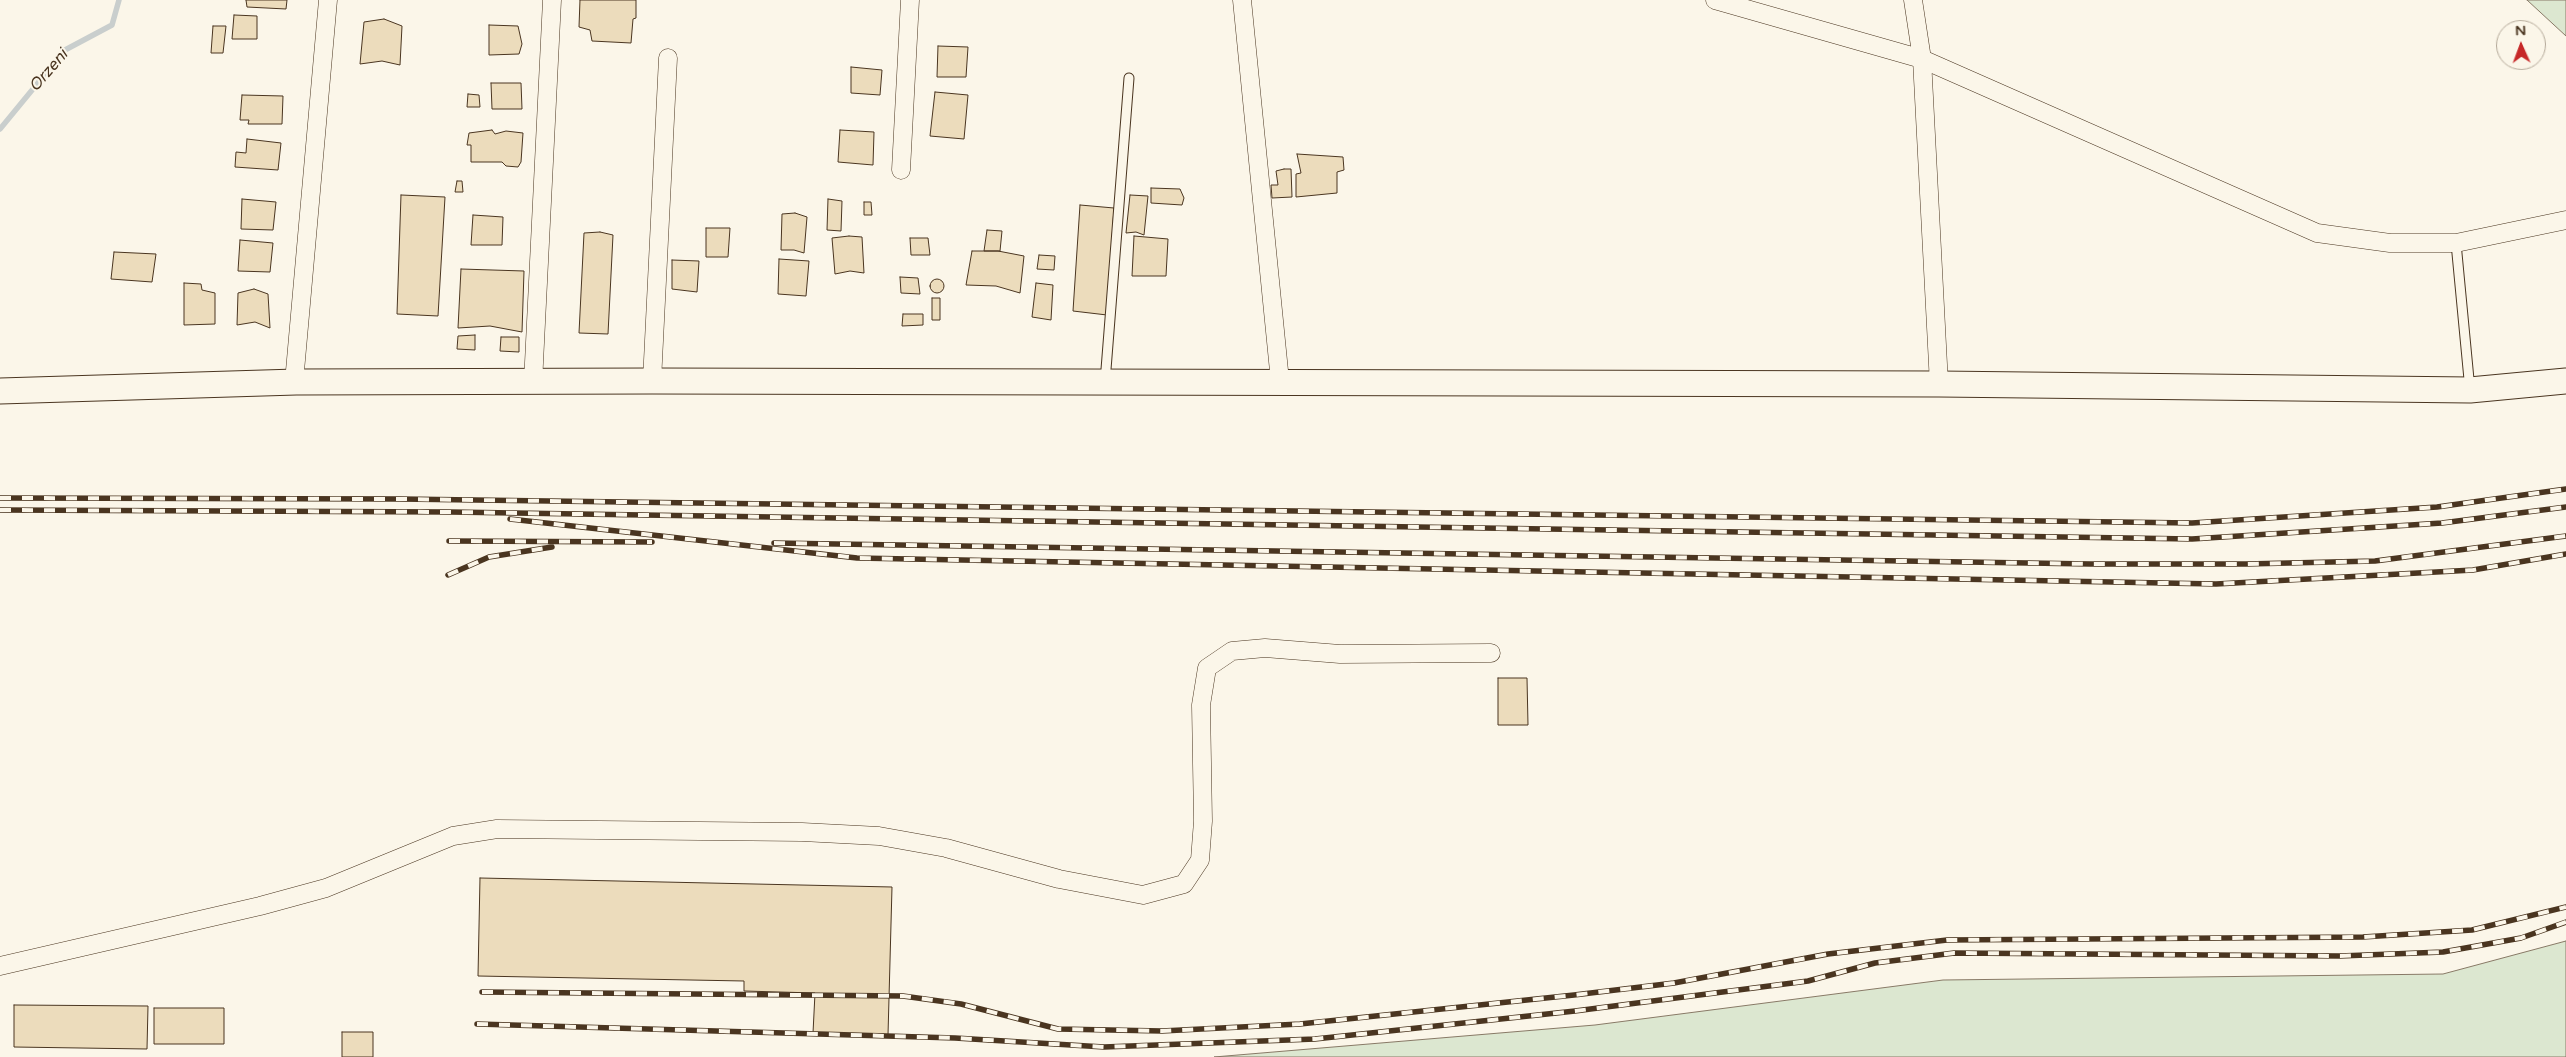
<!DOCTYPE html>
<style>
body{margin:0}
#map{position:relative;width:2566px;height:1057px;overflow:hidden;background:#fbf6e9;font-family:"Varela Round",sans-serif}
canvas{display:block}
.north{position:absolute;left:2496px;top:20px;width:50px;height:50px;box-sizing:border-box;background:#fbf6e9;border:1px solid #b4a999;border-radius:50%;rotate:358deg;font-size:14px;font-weight:700;line-height:20px;text-align:center;color:#4a3520}
.north::after{content:'';display:block;margin:auto;width:18px;height:22px;background:#c62828;clip-path:polygon(50% 0,100% 100%,50% 72%,0 100%)}
</style>
<div id="map">
<canvas width="2566" height="1057"></canvas>
<div class="north">N</div>
</div>
<script>
const c = document.querySelector('canvas').getContext('2d');
c.lineJoin = 'round';
function fillPath(path, color) { c.fillStyle = color; c.fill(path, 'evenodd'); }
const shape = rows => new Path2D(rows.map(r => 'M' + r).join(''));
function trace(path, color, width, dash) { c.strokeStyle = color; c.lineWidth = width; c.lineCap = dash ? 'butt' : 'round'; c.setLineDash(dash || []); c.stroke(path); }
function drawText(font, color, halo, rows, align = 'center') {
  c.font = font + ' "Varela Round",sans-serif'; c.lineWidth = 4; c.setLineDash([]); c.textBaseline = 'middle'; c.strokeStyle = halo; c.fillStyle = color; for (const [text, x, y, turn = 0] of rows) {
    c.save(); c.translate(x, y); c.rotate((+turn || 0) * Math.PI / 180); c.textAlign = isNaN(turn) ? turn : align; if (halo) c.strokeText(text, 0, 0); c.fillText(text, 0, 0); c.restore();
  }
}
const green = shape([
 [2527,0,2566,0,2566,36,2527,0],
 [2566,941,2566,1057,1214,1057,1595,1025,1943,980,2443,974,2566,941]
]);
fillPath(green, '#dce7d0');
trace(green, '#887966', 1);
trace(shape([
 [0,129,65,50,112,25,119,0]
]), '#c9cecd', 5.5);
const building = shape([
 [246,0,287,0,286,9,247,7,246,0],
 [580,0,636,0,636,18,633,19,631,43,592,41,590,30,579,27,580,0],
 [234,15,257,16,257,39,232,39,234,15],
 [384,19,402,26,400,65,382,61,360,64,364,22,384,19],
 [489,25,518,26,522,44,519,54,489,55,489,25],
 [213,26,226,26,223,53,211,53,213,26],
 [938,46,968,47,966,77,937,77,938,46],
 [851,67,882,70,880,95,851,93,851,67],
 [491,83,521,83,522,109,492,109,491,83],
 [935,92,968,95,964,139,930,136,935,92],
 [468,94,479,95,480,107,467,107,468,94],
 [242,95,283,96,282,124,248,124,249,120,240,120,242,95],
 [492,130,495,134,506,131,523,133,521,162,518,167,506,166,502,162,471,162,471,145,467,145,469,133,492,130],
 [840,130,874,132,873,165,838,162,840,130],
 [247,139,281,143,278,170,235,167,236,152,246,153,247,139],
 [1297,154,1343,157,1344,170,1337,172,1337,193,1296,197,1296,174,1301,173,1297,154],
 [1284,169,1291,169,1292,197,1272,198,1271,185,1278,185,1276,171,1284,169],
 [457,181,462,181,463,192,455,192,457,181],
 [1151,188,1180,189,1184,198,1182,205,1151,203,1151,188],
 [401,195,445,197,438,316,397,314,401,195],
 [1130,195,1148,196,1144,235,1136,232,1126,233,1130,195],
 [242,199,276,202,273,230,241,229,242,199],
 [828,199,842,201,841,231,827,230,828,199],
 [864,202,871,202,872,215,864,215,864,202],
 [1080,205,1114,208,1107,315,1073,311,1080,205],
 [795,213,807,217,804,253,794,250,781,250,782,214,795,213],
 [473,215,503,217,502,245,471,245,473,215],
 [706,228,730,228,728,257,706,257,706,228],
 [987,230,1002,231,1000,251,984,251,987,230],
 [600,232,613,235,608,334,579,333,584,233,600,232],
 [849,236,862,237,864,273,850,271,835,274,832,238,849,236],
 [1134,236,1168,239,1166,276,1132,276,1134,236],
 [910,238,928,238,930,255,911,255,910,238],
 [240,240,273,243,270,272,238,271,240,240],
 [972,251,998,251,1024,256,1020,293,996,286,966,285,972,251],
 [114,252,156,254,152,282,111,279,114,252],
 [1039,255,1055,256,1054,270,1037,269,1039,255],
 [779,259,809,261,806,296,778,294,779,259],
 [672,260,699,261,697,292,672,289,672,260],
 [461,269,524,271,522,332,490,326,458,328,461,269],
 [900,277,918,278,920,294,901,293,900,277],
 '930 286a7 7 0 1 1 14 0a7 7 0 1 1-14 0Z',
 [184,283,201,284,202,290,215,293,215,324,184,325,184,283],
 [1036,283,1053,285,1051,320,1032,317,1036,283],
 [254,289,268,294,270,328,255,322,237,325,238,293,254,289],
 [932,298,940,298,940,320,932,320,932,298],
 [903,314,923,314,923,325,902,326,903,314],
 [475,335,475,350,457,349,458,336,475,335],
 [501,337,519,337,519,352,500,351,501,337],
 [1498,678,1527,678,1528,725,1498,725,1498,678],
 [480,878,892,887,888,1035,813,1033,815,993,744,991,744,981,478,976,480,878],
 [14,1005,148,1006,147,1049,14,1047,14,1005],
 [154,1008,224,1008,224,1044,154,1044,154,1008],
 [342,1032,373,1032,373,1057,342,1057,342,1032]
]);
fillPath(building, '#ecdcbc');
trace(building, '#4a3520', 1);
const lane = shape([
 [2456,243,2470,390],
 [1105,382,1129,78]
]);
const street = shape([
 [1242,0,1280,381],
 [1715,0,1922,59,2317,233,2390,243,2456,243,2566,220],
 [1913,0,1922,59,1939,384],
 [901,170,910,0],
 [652,381,668,58],
 [296,382,295,371,328,0],
 [533,383,552,0],
 [0,966,260,906,326,888,453,836,497,829,802,832,879,836,946,848,1059,879,1143,895,1184,884,1200,860,1203,821,1201,705,1207,668,1232,651,1265,648,1340,654,1491,653]
]);
const secondary = shape([
 [0,391,296,382,652,381,1939,384,2470,390,2566,381]
]);
trace(lane, '#4a3520', 11);
trace(street, '#4a3520', 19);
trace(secondary, '#4a3520', 27);
trace(lane, '#fbf6e9', 9);
trace(street, '#fbf6e9', 18);
trace(secondary, '#fbf6e9', 25);
const rail = shape([
 [0,498,400,499,2192,523,2437,507,2566,489],
 [0,510,450,512,2192,539,2442,523,2566,507],
 [510,519,857,558,2216,584,2473,570,2566,554],
 [449,541,652,542],
 [774,543,2091,564,2246,564,2375,561,2566,536],
 [448,575,489,557,552,547],
 [482,992,903,996,961,1004,1058,1029,1162,1031,1300,1024,1574,995,1674,983,1828,954,1947,940,2363,937,2472,930,2566,907],
 [477,1024,955,1038,1104,1047,1315,1039,1575,1011,1808,981,1875,963,1954,953,2340,956,2443,952,2521,938,2566,922]
]);
trace(rail, '#4a3520', 5.5);
trace(rail, '#fbf6e9', 4, [11]);
drawText('italic 16px', '#4a3520', '#fbf6e9', [
 ["Orzeni",49,71,-49]
]);
</script>
